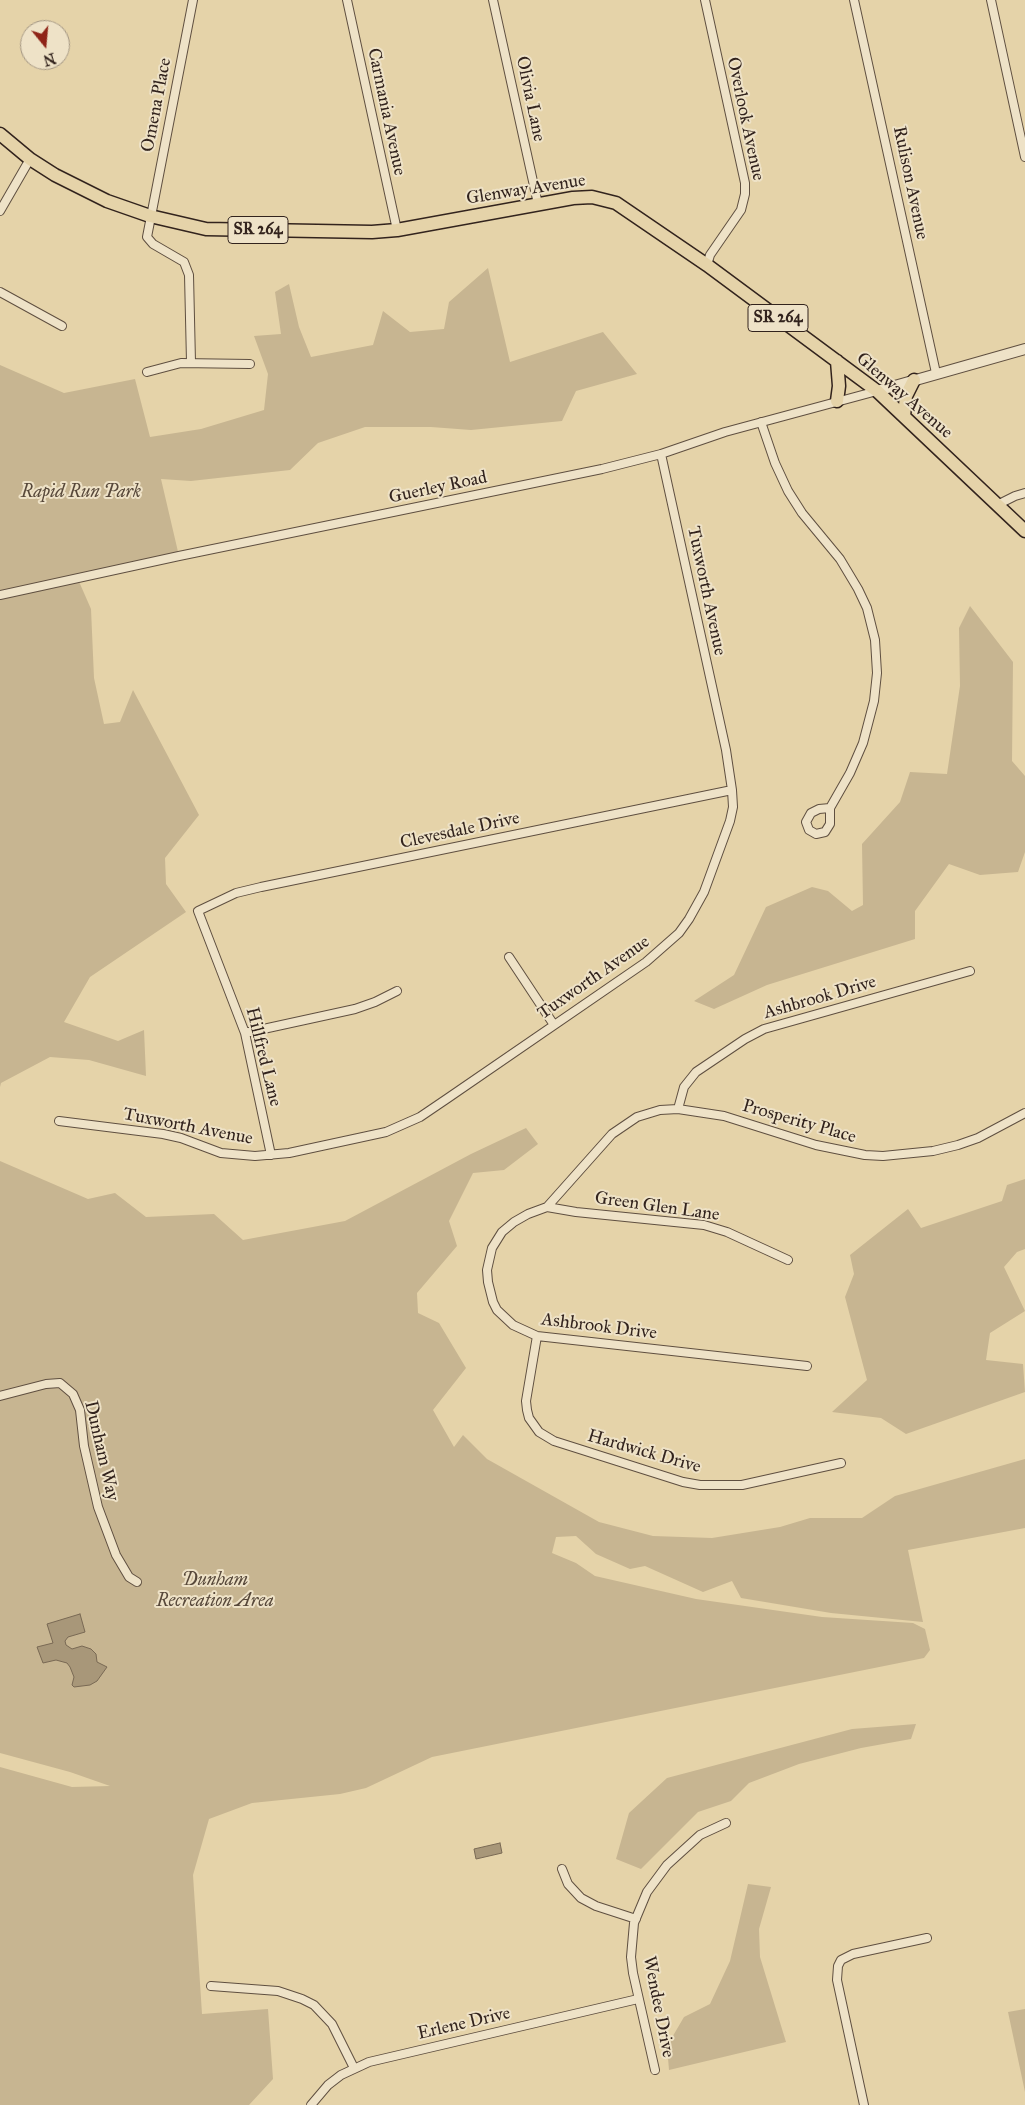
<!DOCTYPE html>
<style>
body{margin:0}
#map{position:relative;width:1025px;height:2105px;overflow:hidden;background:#e5d3a9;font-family:"IM FELL Great Primer",serif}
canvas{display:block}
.north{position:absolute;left:20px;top:20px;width:50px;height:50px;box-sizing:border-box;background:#eee2c7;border:1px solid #a39683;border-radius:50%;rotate:163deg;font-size:14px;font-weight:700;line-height:20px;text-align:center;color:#32231d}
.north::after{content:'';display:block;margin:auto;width:18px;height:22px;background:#8f2418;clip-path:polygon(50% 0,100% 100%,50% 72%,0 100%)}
</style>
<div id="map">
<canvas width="1025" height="2105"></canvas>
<div class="north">N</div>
</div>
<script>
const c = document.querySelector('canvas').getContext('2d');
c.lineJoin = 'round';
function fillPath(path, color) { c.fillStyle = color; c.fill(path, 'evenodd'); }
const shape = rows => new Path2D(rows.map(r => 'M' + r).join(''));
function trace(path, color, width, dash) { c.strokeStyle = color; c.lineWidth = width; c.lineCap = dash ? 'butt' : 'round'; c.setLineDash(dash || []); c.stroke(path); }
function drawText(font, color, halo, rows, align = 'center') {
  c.font = font + ' "IM FELL Great Primer",serif'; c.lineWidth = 4; c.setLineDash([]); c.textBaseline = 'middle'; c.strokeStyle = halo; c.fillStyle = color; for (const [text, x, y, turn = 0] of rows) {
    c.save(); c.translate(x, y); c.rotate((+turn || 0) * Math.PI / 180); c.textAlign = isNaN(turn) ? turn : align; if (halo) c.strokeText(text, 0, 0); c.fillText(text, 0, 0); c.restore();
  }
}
fillPath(shape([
 [488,268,510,362,603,332,637,374,576,391,562,421,471,430,431,427,365,427,318,443,290,470,191,481,161,479,179,556,77,577,91,609,94,678,104,724,120,722,133,690,199,815,165,858,166,884,186,912,90,977,64,1022,118,1041,144,1030,146,1076,89,1060,50,1057,1,1083,0,1087,0,365,64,393,135,379,150,437,201,429,264,410,268,374,254,336,281,334,275,292,289,284,299,327,311,357,373,345,383,311,410,332,444,329,449,302],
 [970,606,1013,662,1012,761,1025,776,1025,852,1018,872,980,875,949,864,915,911,915,939,767,985,714,1009,694,1001,734,975,766,907,812,887,828,891,852,911,863,905,862,844,900,802,910,772,947,774,960,686,959,628],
 [526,1128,538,1144,504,1170,473,1173,449,1221,457,1246,417,1293,418,1313,439,1323,466,1368,433,1410,454,1447,463,1435,487,1459,599,1522,653,1536,712,1538,780,1527,810,1518,862,1518,895,1496,1025,1459,1025,1528,908,1550,923,1622,831,1613,741,1598,732,1581,703,1592,645,1566,630,1569,596,1554,576,1536,556,1537,552,1553,576,1563,595,1576,696,1599,822,1617,913,1623,925,1629,930,1650,924,1658,432,1757,366,1788,340,1794,252,1803,209,1819,193,1875,202,2014,268,2009,273,2079,249,2105,0,2105,0,1767,72,1787,110,1786,70,1772,0,1753,0,1161,88,1199,115,1193,146,1217,214,1214,243,1240,345,1221,471,1154],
 [1025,1179,1025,1249,1017,1252,1004,1267,1025,1311,990,1333,986,1360,1023,1364,1025,1392,906,1434,881,1418,832,1412,867,1380,845,1297,854,1274,850,1255,908,1209,921,1228,1002,1201,1007,1185],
 [916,1724,911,1739,861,1748,799,1764,749,1783,731,1801,698,1812,641,1869,616,1859,629,1813,667,1778,852,1729],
 [748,1884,771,1887,759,1929,760,1957,786,2042,669,2070,667,2046,684,2017,710,2004,730,1961],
 [1025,2009,1025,2092,1008,2012]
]), '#c7b591');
const water = shape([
 [80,1614,85,1632,68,1637,65,1641,66,1645,72,1649,82,1646,91,1649,96,1654,97,1662,107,1667,97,1681,90,1685,74,1687,72,1685,74,1677,70,1667,67,1663,56,1660,43,1663,37,1647,53,1643,47,1624,80,1614],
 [500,1843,502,1853,476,1859,474,1849,500,1843]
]);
fillPath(water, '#a89779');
trace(water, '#796954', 1);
const minor = shape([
 [347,0,397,230],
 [493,0,538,204],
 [705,0,745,183,745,194,741,210,710,255,707,265],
 [854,0,936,373],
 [991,0,1025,157],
 [0,211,30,159],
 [0,292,62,326],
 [191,362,189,275,184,262,153,244,147,237,193,0],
 [147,372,181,363,250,364],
 [761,422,775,463,788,491,802,513,840,559,858,589,867,608,875,640,877,673,874,701,863,743,850,773,830,808,830,824,825,832,816,834,809,830,806,822,811,813,819,809,830,808],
 [997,505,1015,496,1025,493],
 [0,595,179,556,602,469,661,454,725,432,877,391],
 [509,957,554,1025],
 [245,1033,355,1009,375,1002,397,991],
 [678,1109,684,1087,696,1072,745,1039,764,1029,970,971],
 [59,1121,163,1134,181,1138,221,1153,255,1156,289,1153,386,1132,420,1117,448,1098,646,962,679,933,689,919,704,892,730,821,733,807,732,790,726,750,661,454],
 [271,1155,245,1033,198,911,236,893,261,887,732,790],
 [547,1207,576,1212,704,1225,727,1232,788,1260],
 [537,1336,526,1401,527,1410,529,1418,539,1432,554,1441,683,1482,700,1485,742,1485,841,1463],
 [807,1366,537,1336,513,1325,497,1310,493,1302,488,1282,487,1270,492,1248,502,1232,514,1222,528,1214,547,1207,612,1134,637,1117,660,1110,678,1109,724,1116,816,1145,865,1155,883,1156,933,1151,958,1145,978,1138,1025,1113],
 [0,1396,46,1384,60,1383,73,1394,80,1410,84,1446,98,1507,116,1555,129,1577,137,1582],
 [562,1869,568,1884,581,1898,596,1906,636,1919],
 [211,1986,278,1991,302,1999,314,2005,332,2024,354,2068],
 [655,2070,633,1973,631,1957,634,1923,647,1892,667,1865,700,1835,726,1823],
 [311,2105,328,2085,341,2075,369,2062,638,1999],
 [864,2105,837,1980,838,1966,841,1960,853,1954,927,1938]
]);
const tertiary = shape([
 [877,391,1025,349]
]);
const primary = shape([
 [0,134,30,159,55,175,107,201,150,216,206,229,372,232,397,230,573,198,592,197,616,203,707,265,877,391,1025,531],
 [837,401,839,386,837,361],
 [904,416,906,396,914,380]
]);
trace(minor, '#5f4f40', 10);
trace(tertiary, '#5f4f40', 12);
trace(primary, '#32231d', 15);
trace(minor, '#eee2c7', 8);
trace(tertiary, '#eee2c7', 10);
trace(primary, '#e5d3a9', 12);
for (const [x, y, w] of [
 [258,230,60],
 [778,318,60]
]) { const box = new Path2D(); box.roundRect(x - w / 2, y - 13.5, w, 27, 4); c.fillStyle = '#eee2c7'; c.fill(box); trace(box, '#32231d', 1); }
drawText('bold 16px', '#32231d', null, [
 ["SR 264",258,230],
 ["SR 264",778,318]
]);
drawText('18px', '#32231d', '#eee2c7', [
 ["Olivia Lane",530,99,78],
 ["Omena Place",157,105,-79],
 ["Carmania Avenue",386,112,78],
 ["Overlook Avenue",745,119,78],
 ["Rulison Avenue",910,183,78],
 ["Glenway Avenue",526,190,-9],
 ["Glenway Avenue",904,396,41],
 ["Guerley Road",438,488,-12],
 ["Tuxworth Avenue",706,591,78],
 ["Clevesdale Drive",460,831,-12],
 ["Tuxworth Avenue",594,978,-35],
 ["Ashbrook Drive",820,998,-16],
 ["Hillfred Lane",263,1057,76],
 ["Prosperity Place",799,1122,16],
 ["Tuxworth Avenue",188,1127,11],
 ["Green Glen Lane",657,1207,8],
 ["Ashbrook Drive",599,1327,7],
 ["Dunham Way",101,1451,77],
 ["Hardwick Drive",644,1452,16],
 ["Wendee Drive",658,2007,79],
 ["Erlene Drive",464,2024,-13]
]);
drawText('italic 18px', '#57483a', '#eee2c7', [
 ["Rapid Run Park",81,493],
 ["Dunham",215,1581],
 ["Recreation Area",215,1602]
]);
</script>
